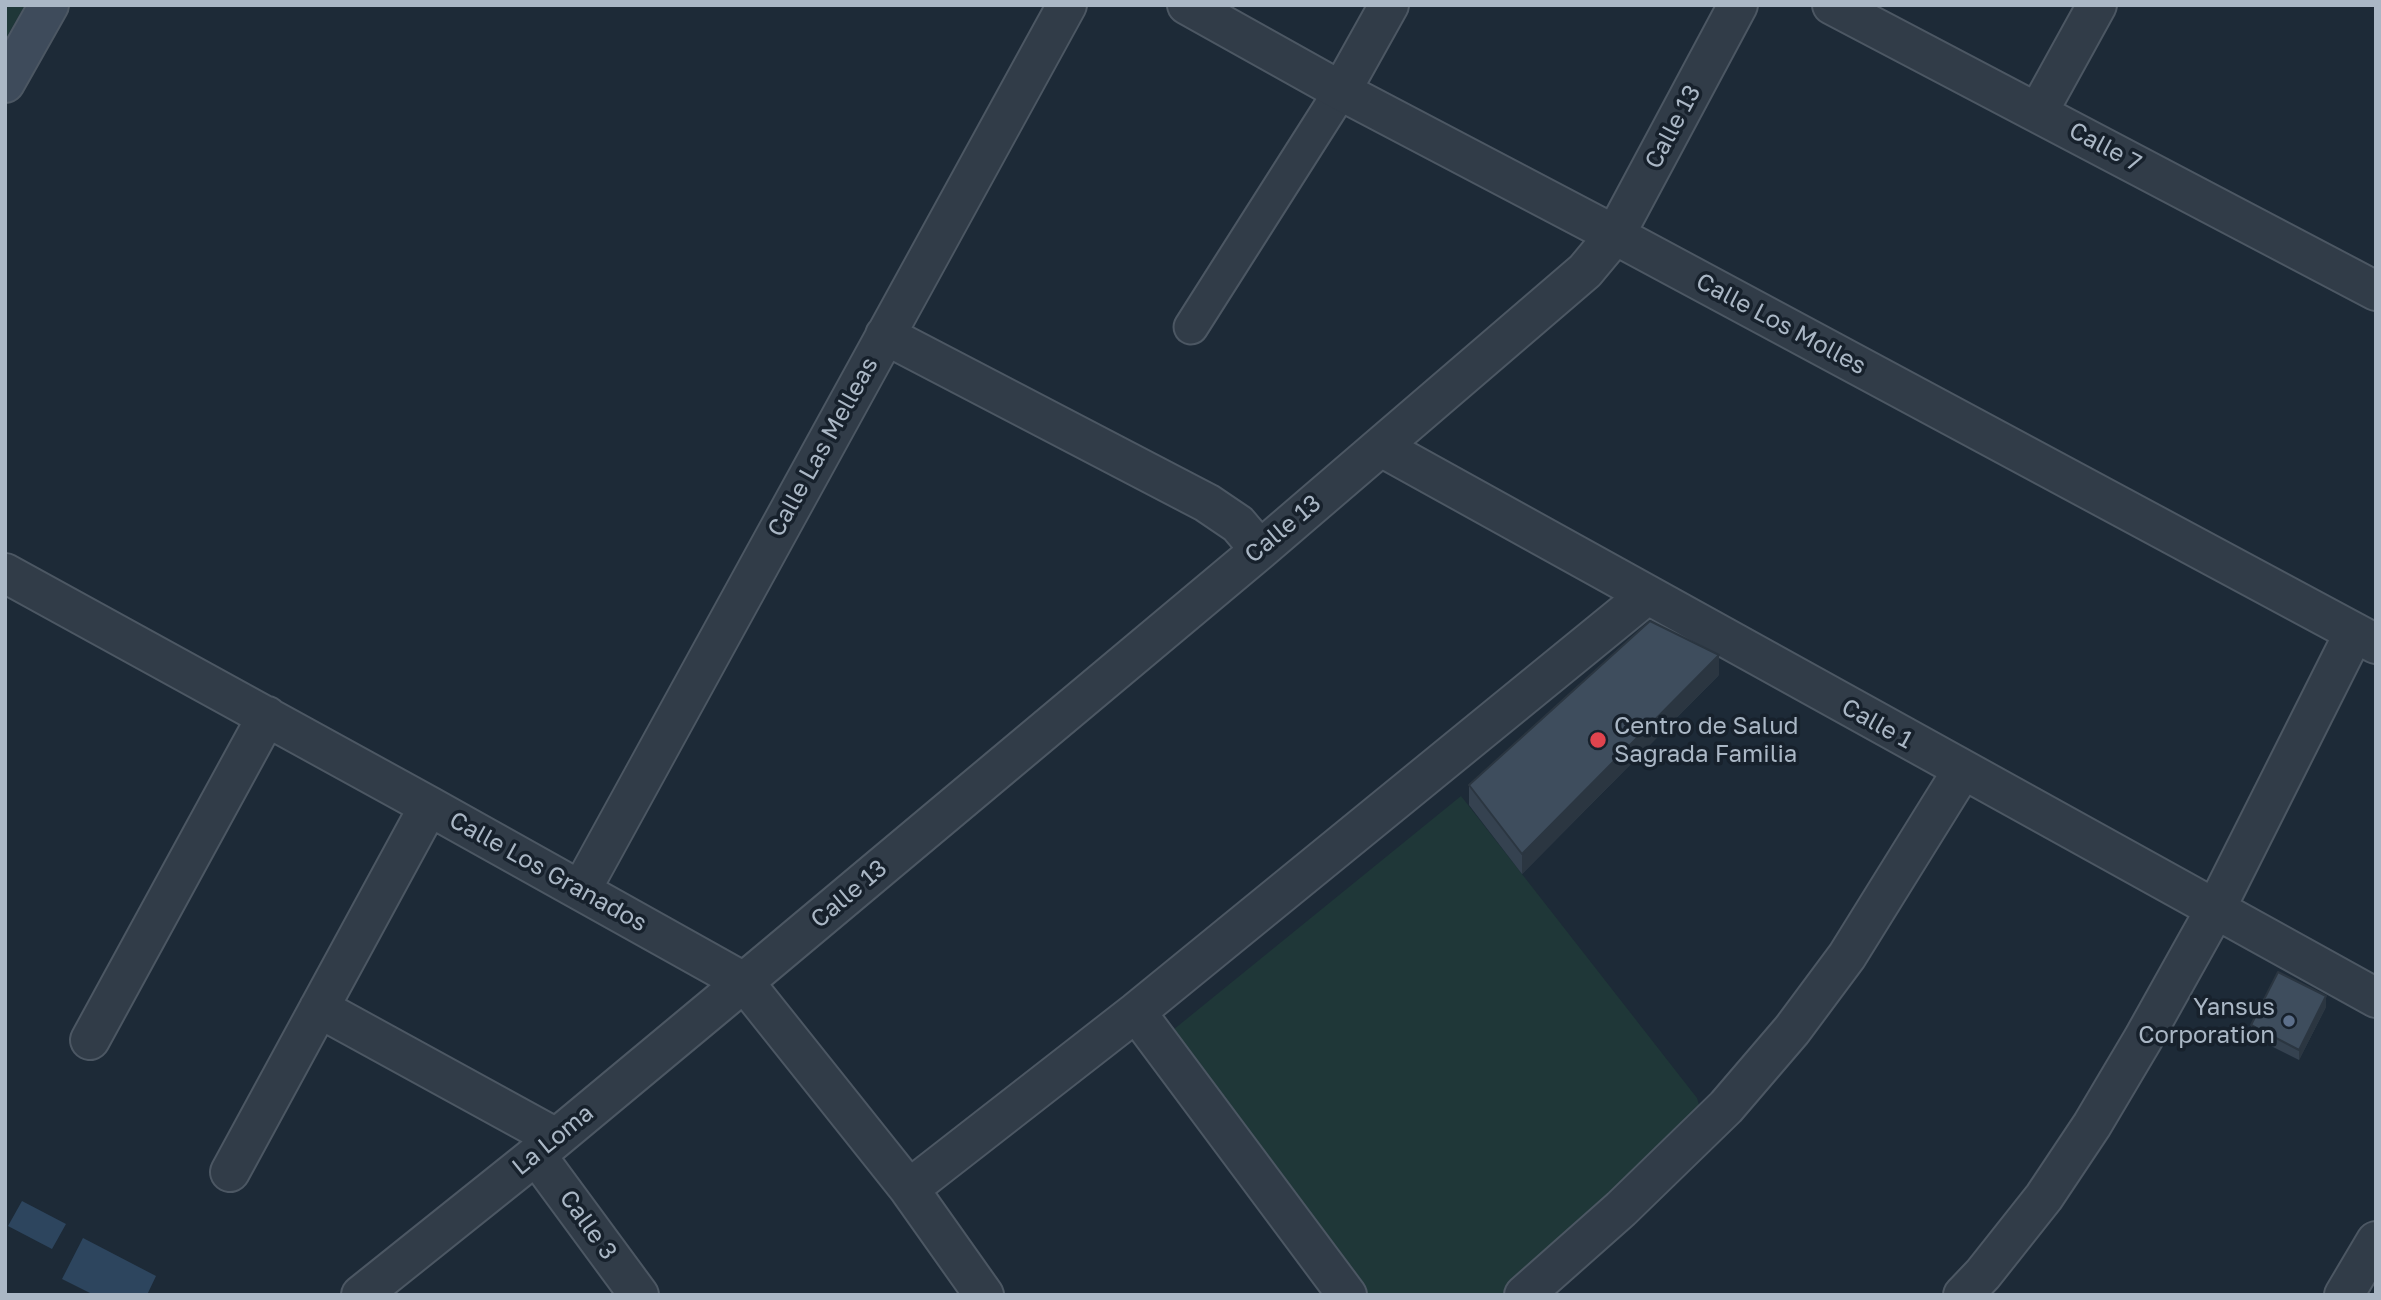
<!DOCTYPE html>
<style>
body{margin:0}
#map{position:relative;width:2381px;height:1300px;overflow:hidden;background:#1d2a37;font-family:"Golos Text",sans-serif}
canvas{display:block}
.frame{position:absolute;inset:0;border:7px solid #aab7c5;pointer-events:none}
</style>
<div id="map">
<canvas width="2381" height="1300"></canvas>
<div class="frame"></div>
</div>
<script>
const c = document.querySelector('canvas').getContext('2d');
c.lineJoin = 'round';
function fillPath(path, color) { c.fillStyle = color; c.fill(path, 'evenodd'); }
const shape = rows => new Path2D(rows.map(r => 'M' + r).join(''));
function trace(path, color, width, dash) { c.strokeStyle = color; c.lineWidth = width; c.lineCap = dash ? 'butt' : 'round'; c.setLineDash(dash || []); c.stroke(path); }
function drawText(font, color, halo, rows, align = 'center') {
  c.font = font + ' "Golos Text",sans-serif'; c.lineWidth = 7; c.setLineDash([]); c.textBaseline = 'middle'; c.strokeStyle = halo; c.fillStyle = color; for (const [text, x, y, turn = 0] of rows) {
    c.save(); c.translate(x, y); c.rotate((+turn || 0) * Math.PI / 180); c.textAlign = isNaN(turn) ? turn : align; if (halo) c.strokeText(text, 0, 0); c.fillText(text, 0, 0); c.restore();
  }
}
fillPath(shape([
 [5,5,25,5,5,40],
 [1461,796,1697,1098,1700,1108,1507,1295,1367,1295,1173,1030]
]), '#1f3738');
fillPath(shape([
 [22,1201,66,1224,52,1249,8,1226],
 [83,1238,156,1276,147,1295,94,1295,62,1279]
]), '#2d455e');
const pedestrian = shape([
 [1191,327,1341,91]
]);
const minor = shape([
 [1187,5,1341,91,1615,235,2376,644],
 [1832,5,2376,291],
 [1341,91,1389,5],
 [2038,112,2097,5],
 [885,335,1207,503,1238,524,1260,550],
 [1381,447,2376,998],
 [5,573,429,806,744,982,909,1189,984,1295],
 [581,890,1067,5],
 [319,1008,556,1138],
 [1136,1012,1347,1295],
 [90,1040,267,716],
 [536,1155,639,1295],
 [230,1172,429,806],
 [909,1189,1136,1012,1647,595],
 [361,1295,536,1155,744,982,1260,550,1585,271,1615,235,1738,5],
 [1524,1295,1621,1209,1726,1107,1792,1030,1847,956,1962,771],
 [1963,1295,1983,1274,2044,1197,2092,1125,2143,1039,2215,910,2354,633],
 [2344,1295,2376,1241]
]);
const secondary = shape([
 [5,83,49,5]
]);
trace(pedestrian, '#4c5763', 37);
trace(minor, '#4c5763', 42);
trace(secondary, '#4c5763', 42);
trace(pedestrian, '#313c48', 33);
trace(minor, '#313c48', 38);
trace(secondary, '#3e4b5b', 38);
fillPath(shape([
 [1719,675,1522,874,1469,805,1469,785],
 [2326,1007,2299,1060,2251,1036,2251,1025]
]), '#354250');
fillPath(shape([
 [1719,655,1719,675,1522,874,1522,854],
 [2326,996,2326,1007,2299,1060,2299,1050]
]), '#2b3641');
const building = shape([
 [1650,621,1719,655,1522,854,1469,785,1650,621],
 [2278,972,2326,996,2299,1050,2251,1025,2278,972]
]);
fillPath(building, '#3e4d5d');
trace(building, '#2b3641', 2);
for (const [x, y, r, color] of [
 [1598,740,9,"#e0444e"],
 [2289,1021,7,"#5c6f8a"]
]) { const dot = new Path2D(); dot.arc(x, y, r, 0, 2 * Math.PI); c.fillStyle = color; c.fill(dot); trace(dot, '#17212c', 2.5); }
drawText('24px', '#aab7c5', '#17212c', [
 ["Calle 13",1673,127,-62],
 ["Calle 7",2105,147,28],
 ["Calle Los Molles",1781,324,28],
 ["Calle Las Melleas",823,447,-61],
 ["Calle 13",1283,529,-40],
 ["Calle 1",1877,724,29],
 ["Calle Los Granados",548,872,29],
 ["Calle 13",849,894,-40],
 ["La Loma",553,1140,-39],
 ["Calle 3",588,1225,54]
]);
drawText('24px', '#aab7c5', '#17212c', [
 ["Centro de Salud",1614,726],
 ["Sagrada Familia",1614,754],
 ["Yansus",2275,1007,"right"],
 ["Corporation",2275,1035,"right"]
], 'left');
</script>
